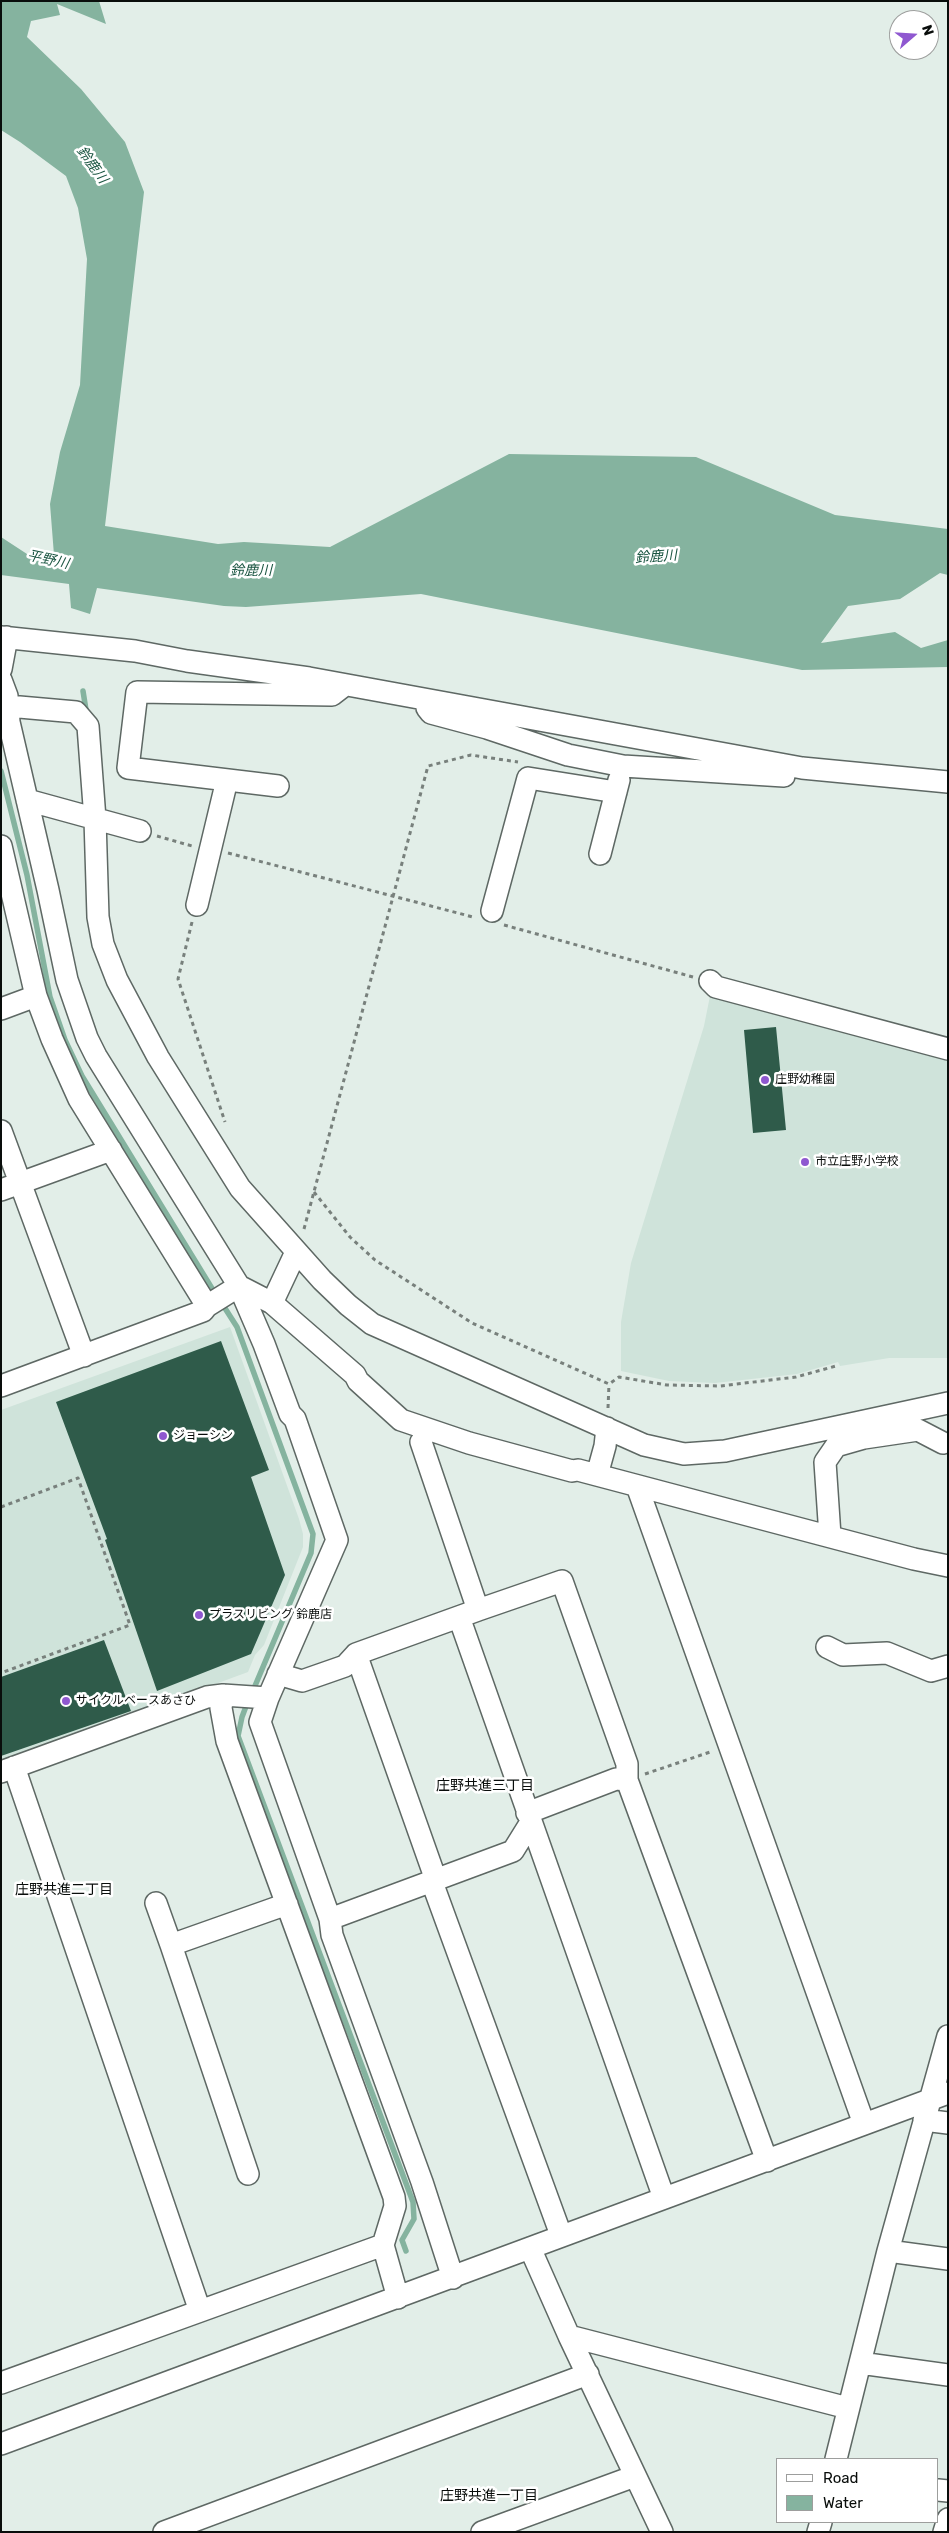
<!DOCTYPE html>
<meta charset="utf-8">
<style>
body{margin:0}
#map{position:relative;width:949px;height:2533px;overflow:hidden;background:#e2eee8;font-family:Rubik,sans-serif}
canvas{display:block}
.frame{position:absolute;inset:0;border:2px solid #090d0b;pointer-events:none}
.legend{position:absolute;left:776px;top:2458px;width:162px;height:65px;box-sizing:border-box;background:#fff;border:1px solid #9d9e9d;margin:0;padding:6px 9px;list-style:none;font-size:15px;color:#090d0b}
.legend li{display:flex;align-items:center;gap:10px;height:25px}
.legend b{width:25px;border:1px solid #9d9e9d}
.north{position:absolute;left:889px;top:10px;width:50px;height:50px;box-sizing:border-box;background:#fff;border:1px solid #9d9e9d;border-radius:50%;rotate:71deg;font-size:14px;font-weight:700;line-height:20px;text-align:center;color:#090d0b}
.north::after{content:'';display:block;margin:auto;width:18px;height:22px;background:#8f58d0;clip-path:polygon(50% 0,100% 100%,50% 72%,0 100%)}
</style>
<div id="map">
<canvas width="949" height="2533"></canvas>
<div class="frame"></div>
<ul class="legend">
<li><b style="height:6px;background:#fff"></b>Road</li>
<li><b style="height:14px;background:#85b39f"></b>Water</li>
</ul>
<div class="north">N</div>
</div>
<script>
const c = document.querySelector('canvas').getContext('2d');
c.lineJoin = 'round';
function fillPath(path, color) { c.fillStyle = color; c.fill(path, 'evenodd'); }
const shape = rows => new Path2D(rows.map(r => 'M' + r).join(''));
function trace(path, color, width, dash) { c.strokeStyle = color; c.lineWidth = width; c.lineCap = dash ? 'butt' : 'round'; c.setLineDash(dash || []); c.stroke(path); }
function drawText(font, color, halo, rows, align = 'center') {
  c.font = font + ' Rubik,"Noto Sans JP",sans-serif'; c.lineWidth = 5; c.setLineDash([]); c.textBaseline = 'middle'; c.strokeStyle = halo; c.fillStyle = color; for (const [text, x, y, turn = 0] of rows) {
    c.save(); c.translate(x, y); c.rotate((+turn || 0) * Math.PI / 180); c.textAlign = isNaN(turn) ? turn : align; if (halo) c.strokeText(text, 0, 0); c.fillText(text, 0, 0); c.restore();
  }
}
fillPath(shape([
 [710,996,948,1061,948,1358,889,1358,840,1366,838,1362,797,1374,715,1383,669,1381,621,1371,621,1322,631,1263,704,1026],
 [230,1327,299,1519,303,1534,303,1547,264,1645,255,1655,248,1672,1,1763,1,1410]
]), '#cfe3da');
fillPath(shape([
 [1,1,99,1,106,24,57,4,60,15,31,21,27,37,81,89,125,142,144,192,105,526,218,544,244,542,330,547,509,454,696,457,835,515,948,529,948,575,940,573,900,599,848,606,821,643,895,632,921,648,948,640,948,667,802,670,421,594,246,607,224,606,97,588,90,614,71,608,69,584,1,575,1,537,27,554,54,555,50,504,60,452,80,385,87,259,78,208,66,176,20,142,1,130]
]), '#85b39f');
trace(shape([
 [83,691,86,710],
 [1,771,27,875,50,997,65,1040,82,1076,216,1295],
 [221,1302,237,1327,313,1534,311,1553,252,1693],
 [248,1701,242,1717,238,1736,413,2202,414,2219,402,2240,406,2251]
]), '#85b39f', 5.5);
fillPath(shape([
 [776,1027,786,1130,753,1133,744,1030],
 [221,1341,269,1470,251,1477,285,1575,251,1654,157,1691,105,1540,107,1539,56,1402],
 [104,1640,131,1711,1,1756,1,1677]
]), '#2f5b4a');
const minor = shape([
 [1,637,135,651,187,661,309,678,802,768,948,782],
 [1,669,7,637],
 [1,680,7,696,9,722,48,890,67,980,87,1038,96,1056,239,1286,264,1344,290,1414,295,1419,337,1540,268,1698,260,1722,330,1919,513,1851,531,1822],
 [8,706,76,712,88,726,95,819,98,917,103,944,117,980,158,1057,240,1188,322,1280,348,1305,372,1324,644,1445,684,1454,725,1451,948,1403],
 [427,708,431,713,487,728,568,755,623,766,784,776],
 [278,786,128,768,137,692,332,695,345,685],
 [27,800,140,831],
 [1,846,36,996],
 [600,854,619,780],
 [197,905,227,780],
 [492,911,528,778,616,792],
 [710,981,716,987,948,1049],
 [1,1009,36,996,52,1039,79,1099,207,1306],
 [1,1131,84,1356],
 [1,1190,111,1150],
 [239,1286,272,1303,355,1375,358,1381,401,1420,469,1443,572,1471,578,1470,914,1559,948,1566],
 [272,1303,296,1252],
 [1,1386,203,1311,207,1306,239,1286],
 [597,1475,605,1446,607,1428],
 [637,1486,864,2124],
 [830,1536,825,1462,836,1446,864,1438,918,1430,943,1443],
 [478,1610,562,1581,627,1764,627,1780,616,1779,527,1813],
 [459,1617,664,2198],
 [827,1647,843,1655,887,1653,931,1671,948,1666],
 [356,1654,436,1880],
 [278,1674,302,1681,345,1666,356,1654,478,1610,421,1442],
 [223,1695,221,1708,227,1741,394,2197,395,2206,383,2245,398,2298],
 [14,1767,200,2311],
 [1,1772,207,1697,223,1695,268,1698],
 [627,1780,767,2161],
 [432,1882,561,2235],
 [156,1903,171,1945],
 [330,1919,332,1935,422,2182,453,2278],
 [924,2120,948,2123],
 [248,2174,171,1945,287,1904],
 [530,2248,569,2336,662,2532],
 [888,2251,948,2259],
 [569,2336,848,2408],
 [860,2363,948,2375],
 [1,2383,383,2245],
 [1,2444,948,2093],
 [836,2459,888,2251,948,2036],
 [938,2490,948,2491],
 [164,2532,588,2374],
 [482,2532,635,2476],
 [818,2532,821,2522],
 [944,2532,948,2519]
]);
trace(minor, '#5e6864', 24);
trace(shape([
 [157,836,192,846],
 [228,853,473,917],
 [192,922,178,979,225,1122],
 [504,925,693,977],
 [314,1192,350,1237,375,1260,472,1323,609,1384,619,1377,667,1385,720,1386,796,1377,836,1366],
 [304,1229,428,766,471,755,518,762],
 [608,1408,609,1384],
 [1,1507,78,1478,130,1625,1,1673],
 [645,1774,713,1751]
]), '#78807c', 3, [4, 4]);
trace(minor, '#fff', 21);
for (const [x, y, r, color] of [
 [765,1080,5,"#8f58d0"],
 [805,1162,5,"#8f58d0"],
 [163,1436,5,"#8f58d0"],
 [199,1615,5,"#8f58d0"],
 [66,1701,5,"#8f58d0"]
]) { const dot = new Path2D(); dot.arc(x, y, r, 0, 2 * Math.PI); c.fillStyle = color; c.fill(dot); trace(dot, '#fff', 2); }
drawText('12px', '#090d0b', '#fff', [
 ["庄野幼稚園",775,1080],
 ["市立庄野小学校",815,1162],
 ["ジョーシン",173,1436],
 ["プラスリビング 鈴鹿店",209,1615],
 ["サイクルベースあさひ",76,1701]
], 'left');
drawText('italic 14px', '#1a5541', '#fff', [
 ["鈴鹿川",92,165,54],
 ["鈴鹿川",656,557,-4],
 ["平野川",48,560,12],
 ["鈴鹿川",251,571]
]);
drawText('14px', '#090d0b', '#fff', [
 ["庄野共進三丁目",485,1786],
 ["庄野共進二丁目",64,1890],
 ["庄野共進一丁目",489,2496]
]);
</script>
